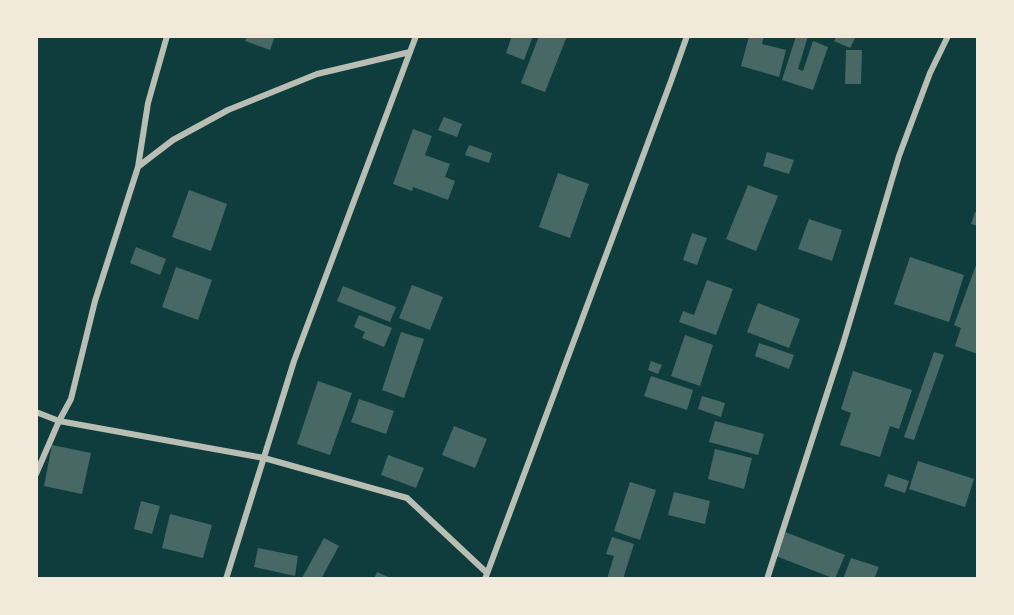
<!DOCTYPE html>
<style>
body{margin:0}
#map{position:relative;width:1014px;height:615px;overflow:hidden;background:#0f3d3e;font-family:"Fira Sans",sans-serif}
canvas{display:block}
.frame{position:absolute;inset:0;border:38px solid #f1e9da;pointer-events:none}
</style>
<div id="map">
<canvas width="1014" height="615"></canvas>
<div class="frame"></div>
</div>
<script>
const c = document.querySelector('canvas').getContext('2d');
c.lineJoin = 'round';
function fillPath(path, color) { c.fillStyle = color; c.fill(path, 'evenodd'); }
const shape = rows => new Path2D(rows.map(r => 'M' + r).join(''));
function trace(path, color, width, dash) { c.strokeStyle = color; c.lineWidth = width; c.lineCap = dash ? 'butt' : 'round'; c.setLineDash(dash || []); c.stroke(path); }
fillPath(shape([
 [247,36,275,36,270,50,245,41],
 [512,36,533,36,524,60,506,53],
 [539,36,567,36,545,92,521,83],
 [749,36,764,36,762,44,786,50,779,77,741,66],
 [796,36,808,36,798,69,803,71,813,41,828,47,813,90,782,80],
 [837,36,856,36,850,48,834,41],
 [846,50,862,50,861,84,845,84],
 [444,117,462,124,457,137,438,130],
 [413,129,432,136,425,155,450,164,445,177,455,181,448,200,413,187,412,191,393,184],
 [469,145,492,153,489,163,465,155],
 [767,152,794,160,789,174,763,166],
 [558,173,589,184,570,238,539,227],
 [748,185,778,196,756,251,726,239],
 [189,190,227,204,211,251,172,237],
 [975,212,978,213,978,226,971,224],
 [809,219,842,230,832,261,798,249],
 [692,233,707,238,697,265,683,260],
 [136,247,166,259,160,275,130,263],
 [910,257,964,275,949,322,894,304],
 [978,260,978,354,955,346,961,328,954,325],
 [176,267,212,280,198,320,162,307],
 [707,280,733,289,716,335,679,322,683,311,694,315],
 [412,285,443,297,430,330,399,318],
 [343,286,396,307,390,322,337,301],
 [758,303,800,319,789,348,747,332],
 [359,315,392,328,384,347,362,338,365,332,354,327],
 [401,332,424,339,404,398,382,390],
 [685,335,713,345,700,386,671,376],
 [759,343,794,355,789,369,755,356],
 [934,352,944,355,914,440,904,437],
 [651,361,662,365,658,374,648,370],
 [853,371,912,390,899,429,890,426,880,457,840,445,851,413,841,409],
 [651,376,693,390,687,410,644,396],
 [318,381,352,393,330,455,297,444],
 [702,396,725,403,721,417,698,409],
 [359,399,394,411,386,434,351,422],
 [715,421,764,434,758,455,709,442],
 [454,426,487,439,475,468,442,455],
 [52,445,91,453,82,494,44,486],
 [715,449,752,458,744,489,708,479],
 [388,455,424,468,416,488,381,475],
 [918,461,974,479,965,507,909,489],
 [888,474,909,481,905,493,884,486],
 [630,482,656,490,640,540,614,531],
 [674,492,710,501,705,524,668,515],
 [141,501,160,506,152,534,134,529],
 [170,514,212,525,203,558,162,548],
 [785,532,845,555,835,579,776,556],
 [612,537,634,544,623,579,607,579,614,556,606,554],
 [324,538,339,546,321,579,304,579,302,578],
 [258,548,298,556,295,576,254,567],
 [851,558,879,567,874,579,843,579],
 [377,572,393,579,374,579]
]), '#486865');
trace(shape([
 [139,166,173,140,228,110,317,74,410,52],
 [36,412,59,421,264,458,407,498,487,573],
 [36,474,59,421,71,399,95,301,138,167,148,103,167,36],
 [226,579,294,361,416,36],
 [485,579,671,81,687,36],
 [767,579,843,344,899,156,930,73,948,36]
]), '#b8beb3', 6);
</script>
